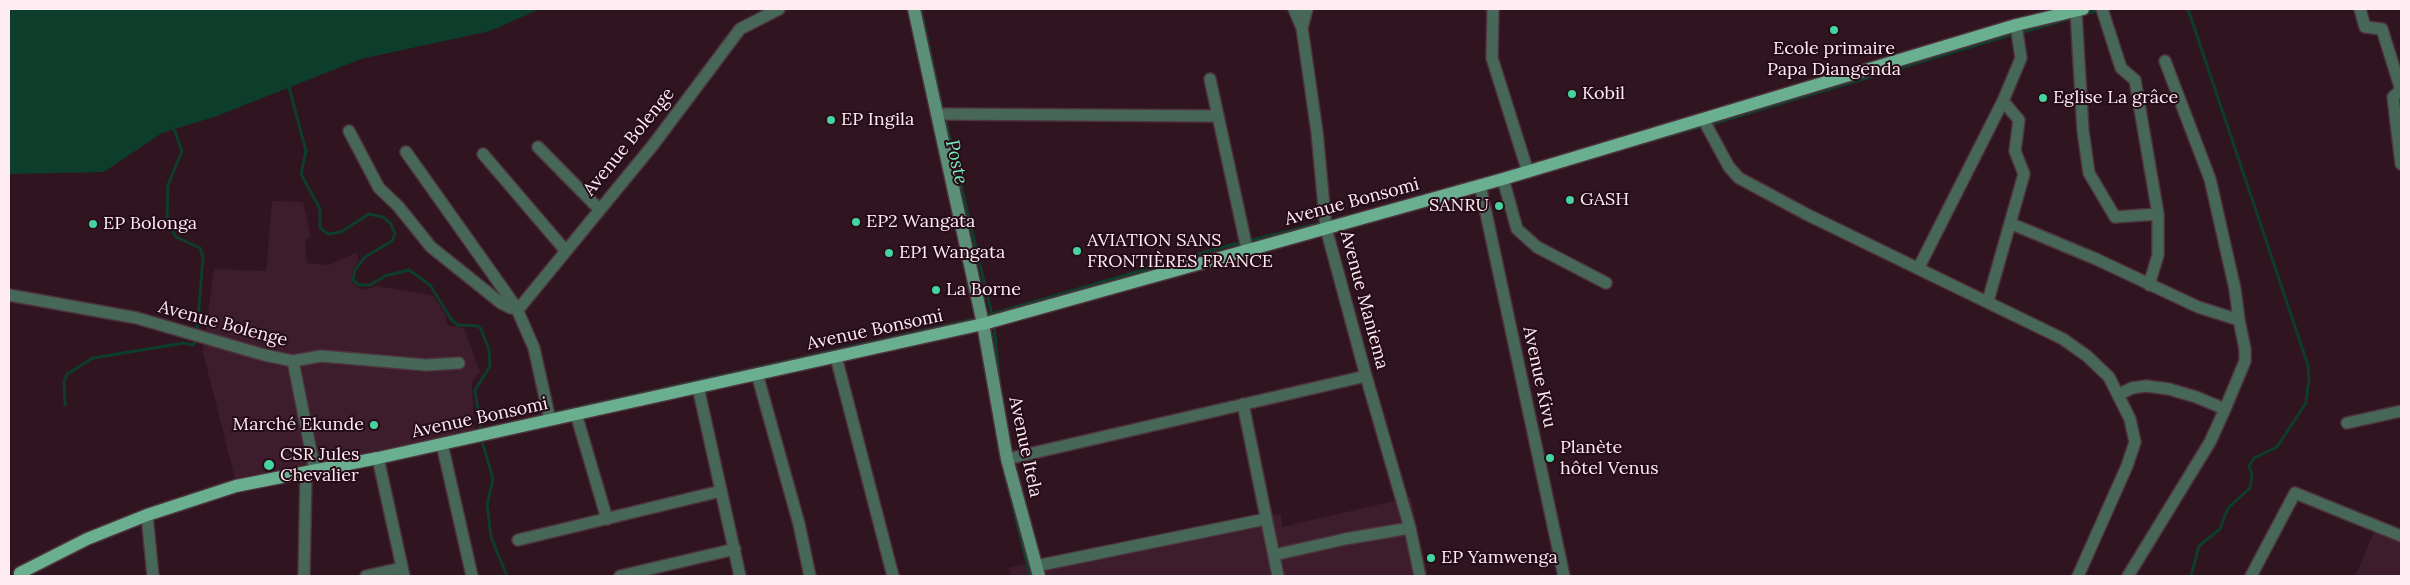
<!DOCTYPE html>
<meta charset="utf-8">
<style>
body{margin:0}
#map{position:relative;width:2410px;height:585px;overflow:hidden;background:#301521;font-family:Lora,serif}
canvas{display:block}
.frame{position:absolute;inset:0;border:10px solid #ffebf2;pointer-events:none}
</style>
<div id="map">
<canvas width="2410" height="585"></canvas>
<div class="frame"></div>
</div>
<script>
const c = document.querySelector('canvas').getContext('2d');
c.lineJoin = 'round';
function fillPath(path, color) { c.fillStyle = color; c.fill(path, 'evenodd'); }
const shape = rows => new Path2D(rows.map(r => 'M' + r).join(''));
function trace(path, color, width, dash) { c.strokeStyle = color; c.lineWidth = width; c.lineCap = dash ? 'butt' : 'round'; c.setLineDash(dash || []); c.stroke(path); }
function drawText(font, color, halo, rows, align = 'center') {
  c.font = font + ' Lora,serif'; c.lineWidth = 4; c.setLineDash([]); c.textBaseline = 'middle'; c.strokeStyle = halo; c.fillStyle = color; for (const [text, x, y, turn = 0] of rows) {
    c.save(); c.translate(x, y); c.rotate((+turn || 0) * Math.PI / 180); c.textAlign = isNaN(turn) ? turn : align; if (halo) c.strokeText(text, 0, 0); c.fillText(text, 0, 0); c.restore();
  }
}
fillPath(shape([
 [272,201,303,202,311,237,305,241,307,263,329,265,356,253,359,260,353,269,352,283,362,290,378,286,434,296,445,314,447,325,464,328,480,372,472,382,474,430,236,483,203,352,214,269,266,271],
 [1411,497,1426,576,1011,576,1008,568,1281,514,1282,527],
 [2378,523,2401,533,2401,576,2355,576]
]), '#3d1c2b');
fillPath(shape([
 [9,9,540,9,490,31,361,59,217,116,162,133,104,172,9,174]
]), '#0d3d2b');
trace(shape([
 [921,9,943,111],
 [2188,9,2308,365,2309,378,2306,403,2277,447,2254,458,2249,466,2252,474,2250,488,2228,508,2220,529,2199,546,2191,576],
 [2085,14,2099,10],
 [2020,33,2072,18],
 [289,87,306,151,301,174,320,209,320,228,328,234,341,232,369,214,383,217,390,223,395,234,392,241,365,257,355,270,353,280,359,285,370,285,385,276,409,270,430,285,451,319,458,325,478,326,481,329,489,350,490,366,475,390,481,432],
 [945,117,992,315],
 [1709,125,2014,34],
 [173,126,182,151,168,185,167,221,176,237,200,248,203,257,197,332],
 [1630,147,1703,126],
 [985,316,1219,248,1321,223],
 [994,325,1000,386],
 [65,405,64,382,67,374,93,358,184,343,193,345,197,338],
 [539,416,979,318],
 [481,438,493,479,487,505,491,537,507,576],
 [998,446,1030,576]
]), '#0d3d2b', 3);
const street = shape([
 [1294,9,1302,28,1317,132,1326,228,1366,376,1410,528,1420,576],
 [1493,9,1492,58,1528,172],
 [2102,9,2121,68,2135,80,2158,214,2158,255,2149,285],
 [2360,9,2365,27,2382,29,2401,90],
 [2076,11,2083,131,2089,173,2115,217,2158,214],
 [1302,28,1307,9],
 [2165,61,2210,179,2235,289,2239,320],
 [1210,79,1247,249],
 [2401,90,2393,97,2401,164],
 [937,114,1217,116],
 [1703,119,1729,167,1739,178,1808,215,2063,339,2087,356,2109,377,2130,419,2135,442,2127,466,2078,576],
 [349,131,379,188,398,206,431,247,501,303,511,308,521,306,653,145,740,29,779,9],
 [538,147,599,209],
 [406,152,516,307,534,348,550,420],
 [483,154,565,250],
 [1503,179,1517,229,1537,247,1606,283],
 [1480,185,1564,576],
 [2012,224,2096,259,2198,307,2239,320,2245,349,2245,361,2225,409,2210,442,2128,576],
 [1919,267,2003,101,2021,58,2016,25],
 [9,295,137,318,264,355,293,361,321,356,426,365,459,363],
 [1988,301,2024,174,2015,151,2019,120,2003,101],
 [836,357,893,576],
 [293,361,315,471],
 [757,374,799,524,810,576],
 [698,387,740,576],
 [2120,394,2132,388,2146,386,2169,389,2196,397,2225,409],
 [1243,404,1278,576],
 [576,414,607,519],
 [2347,423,2401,411],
 [442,444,472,576],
 [378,458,404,576],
 [1007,459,1366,376],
 [147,515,153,576],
 [518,540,721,491],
 [1274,555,1345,539,1410,528],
 [1036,566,1266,519],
 [304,576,306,472],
 [366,576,402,568],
 [620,576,735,549],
 [2251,576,2295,493,2401,536]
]);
const secondary = shape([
 [914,9,983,324,1007,459,1039,576]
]);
const primary = shape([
 [20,573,87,539,147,515,236,486,378,458,983,324,1503,179,2016,25,2083,9]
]);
trace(street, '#4d333e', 14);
trace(secondary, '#4d333e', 15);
trace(primary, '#4d333e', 15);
trace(street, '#476758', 11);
trace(secondary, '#5b8f77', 12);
trace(primary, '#6aaf90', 12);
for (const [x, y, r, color] of [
 [1834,30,5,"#46d49e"],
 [1572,94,5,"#46d49e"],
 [2043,98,5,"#46d49e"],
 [831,120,5,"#46d49e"],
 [1570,200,5,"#46d49e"],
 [1499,206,5,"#46d49e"],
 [856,222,5,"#46d49e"],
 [93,224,5,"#46d49e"],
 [1077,251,5,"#46d49e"],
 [889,253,5,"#46d49e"],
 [936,290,5,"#46d49e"],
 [374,425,5,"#46d49e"],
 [1550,458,5,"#46d49e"],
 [269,465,6,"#46d49e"],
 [1431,558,5,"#46d49e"]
]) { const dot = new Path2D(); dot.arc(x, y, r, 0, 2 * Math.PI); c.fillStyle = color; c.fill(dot); trace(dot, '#260c18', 2); }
drawText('18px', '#ffebf2', '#260c18', [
 ["Ecole primaire",1834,49,"center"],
 ["Papa Diangenda",1834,70,"center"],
 ["Kobil",1582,94],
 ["Eglise La grâce",2053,98],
 ["EP Ingila",841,120],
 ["GASH",1580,200],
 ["SANRU",1489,206,"right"],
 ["EP2 Wangata",866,222],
 ["EP Bolonga",103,224],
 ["AVIATION SANS",1087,241],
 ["FRONTIÈRES FRANCE",1087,262],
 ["EP1 Wangata",899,253],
 ["La Borne",946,290],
 ["Marché Ekunde",364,425,"right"],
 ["Planète",1560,448],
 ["hôtel Venus",1560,469],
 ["CSR Jules",280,455],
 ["Chevalier",280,476],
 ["EP Yamwenga",1441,558]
], 'left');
drawText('18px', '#ffebf2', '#260c18', [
 ["Avenue Bolenge",629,142,-51],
 ["Avenue Bonsomi",1352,202,-15],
 ["Avenue Maniema",1364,300,75],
 ["Avenue Bolenge",223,324,15],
 ["Avenue Bonsomi",875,330,-12],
 ["Avenue Kivu",1539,377,78],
 ["Avenue Bonsomi",480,418,-12],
 ["Avenue Itela",1025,447,78]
]);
drawText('italic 19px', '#77ecba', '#260c18', [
 ["Poste",956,162,77]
]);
</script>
